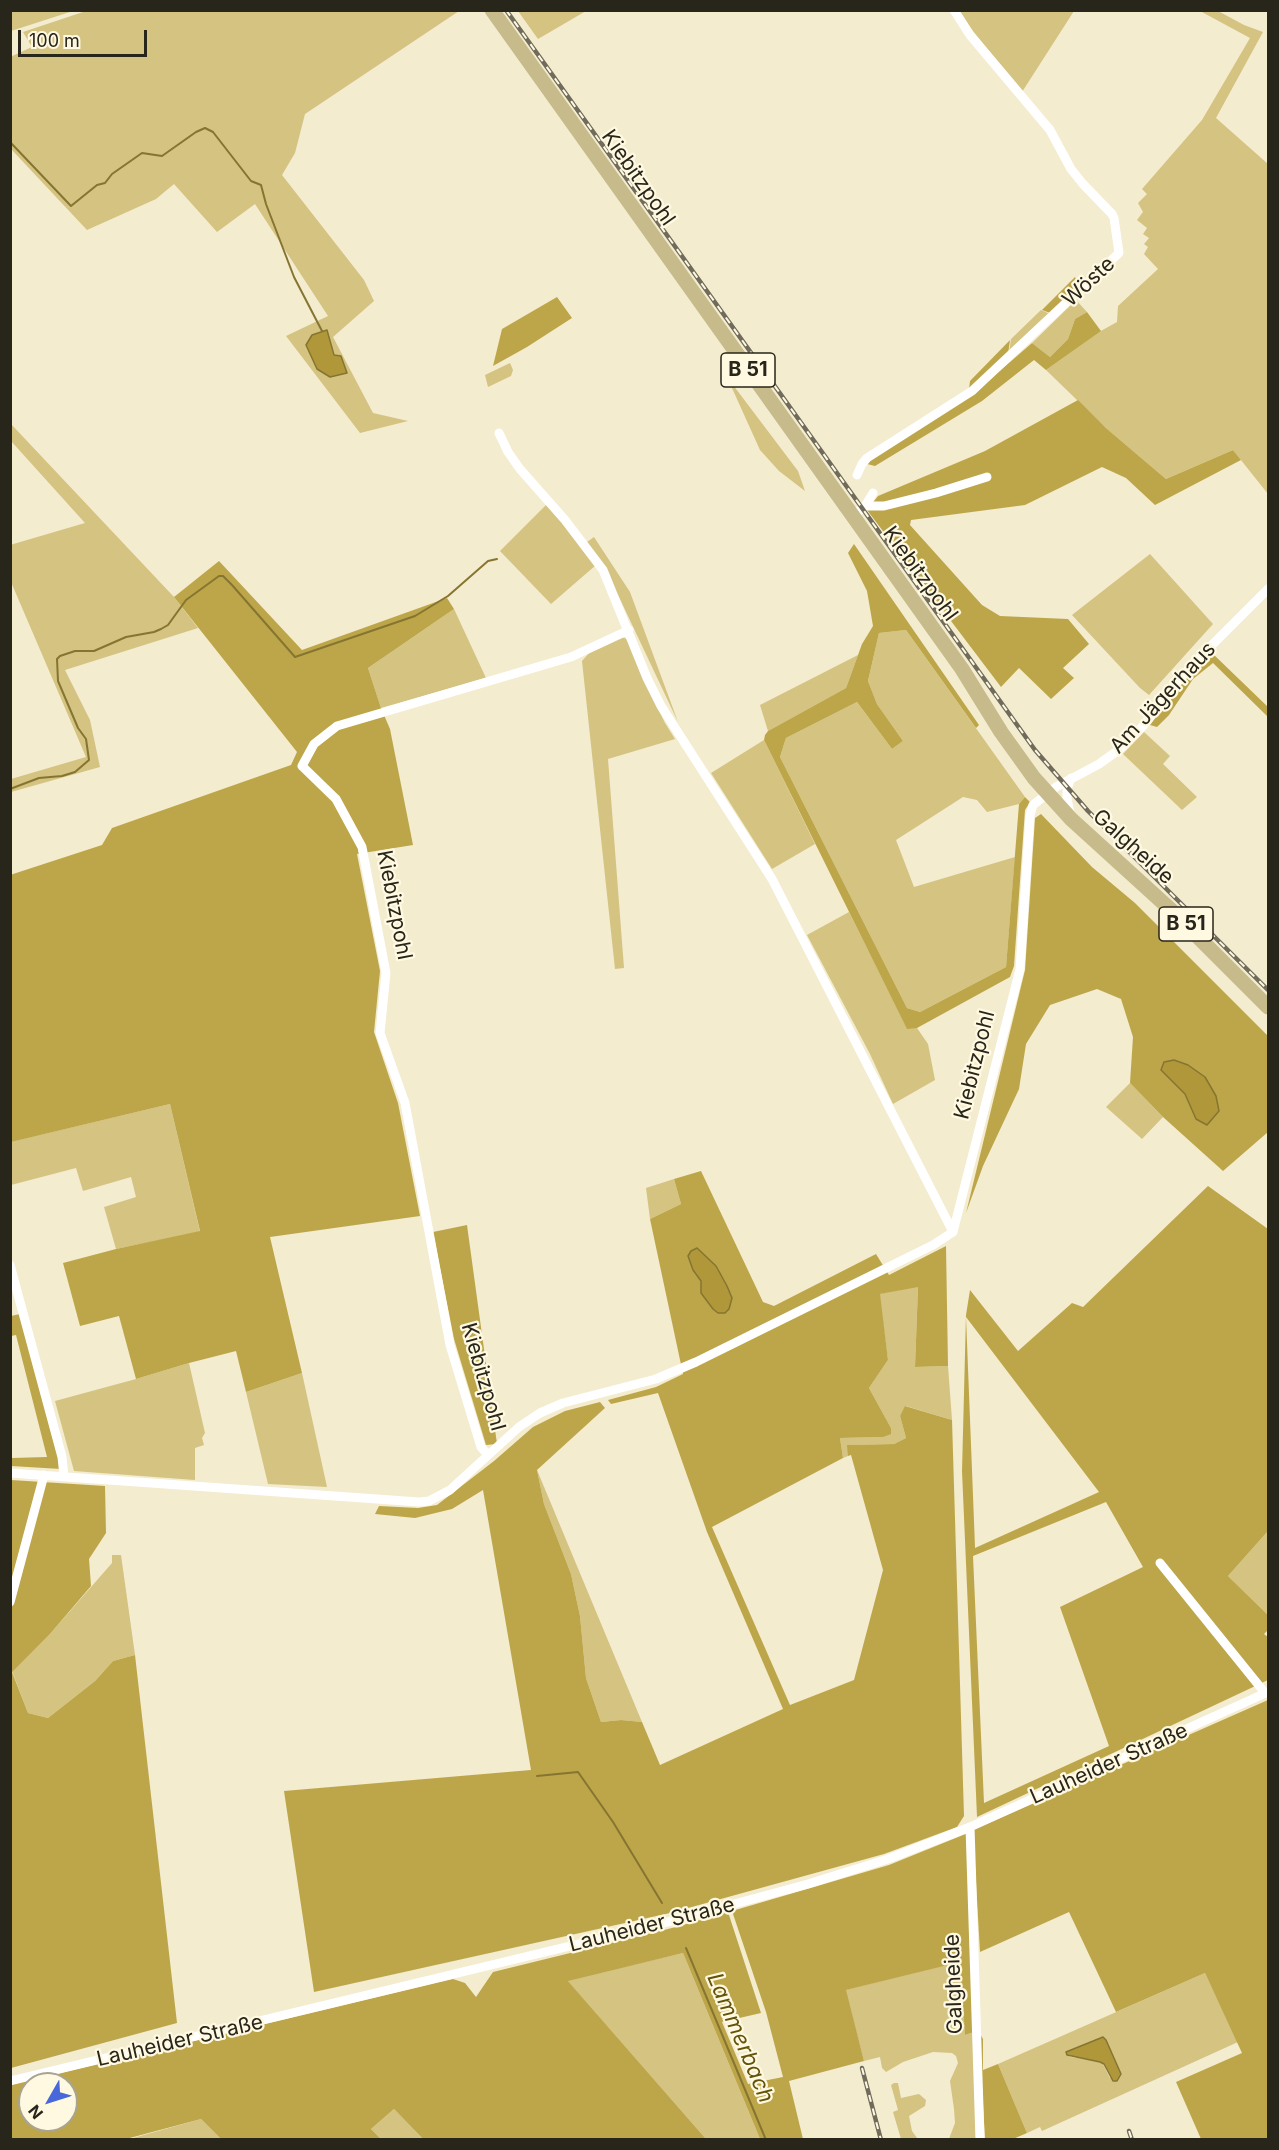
<!DOCTYPE html>
<meta charset="utf-8">
<style>
body{margin:0}
#map{position:relative;width:1279px;height:2150px;overflow:hidden;background:#f3eccf;font-family:Inter,sans-serif}
canvas{display:block}
.frame{position:absolute;inset:0;border:12px solid #28251a;pointer-events:none}
.north{position:absolute;left:18px;top:2072px;width:60px;height:60px;box-sizing:border-box;background:#fff9e2;border:2px solid #a9a492;border-radius:50%;rotate:231deg;font-size:16px;font-weight:700;line-height:24px;text-align:center;color:#28251a}
.north::after{content:'';display:block;margin:auto;width:21px;height:27px;background:#4767da;clip-path:polygon(50% 0,100% 100%,50% 72%,0 100%)}
.scale{position:absolute;left:18px;top:30px;width:129px;height:27px;box-sizing:border-box;border:3px solid #28251a;border-top:0;padding-left:8px;font-size:18px;line-height:21px;white-space:nowrap;color:#28251a;-webkit-text-stroke:4px #fff9e2;paint-order:stroke}
</style>
<div id="map">
<canvas width="1279" height="2150"></canvas>
<div class="frame"></div>
<div class="north">N</div>
<div class="scale">100 m</div>
</div>
<script>
const c = document.querySelector('canvas').getContext('2d');
c.lineJoin = 'round';
function fillPath(path, color) { c.fillStyle = color; c.fill(path, 'evenodd'); }
const shape = rows => new Path2D(rows.map(r => 'M' + r).join(''));
function trace(path, color, width, dash) { c.strokeStyle = color; c.lineWidth = width; c.lineCap = dash ? 'butt' : 'round'; c.setLineDash(dash || []); c.stroke(path); }
function drawText(font, color, halo, rows, align = 'center') {
  c.font = font + ' Inter,sans-serif'; c.lineWidth = 4.5; c.setLineDash([]); c.textBaseline = 'middle'; c.strokeStyle = halo; c.fillStyle = color; for (const [text, x, y, turn = 0] of rows) {
    c.save(); c.translate(x, y); c.rotate((+turn || 0) * Math.PI / 180); c.textAlign = isNaN(turn) ? turn : align; if (halo) c.strokeText(text, 0, 0); c.fillText(text, 0, 0); c.restore();
  }
}
fillPath(shape([
 [11,10,73,10,73,11,11,31],
 [86,11,459,11,305,114,295,153,282,175,364,280,374,301,333,337,373,413,408,421,360,433,286,336,328,316,255,204,217,232,174,184,156,199,87,230,11,149,10,77,12,76,10,57,32,47,23,32],
 [327,330,334,355,347,372,330,377],
 [518,11,586,11,538,39],
 [959,11,1074,11,1022,92,968,25],
 [1200,11,1218,11,1244,25,1263,32,1216,118,1268,164,1268,494,1233,450,1166,479,1106,428,1046,370,1099,332,1117,322,1118,306,1158,269,1144,254,1148,247,1144,244,1149,238,1143,234,1147,228,1137,220,1143,212,1138,203,1147,194,1142,189,1202,120,1250,38],
 [1076,300,1087,312,1075,319,1068,339,1050,357,1032,343],
 [1041,310,1050,314,1009,353,1011,339],
 [510,363,513,370,511,376,488,387,485,375],
 [727,377,798,471,805,491,779,471,760,450],
 [11,424,174,597,198,628,65,670,90,720,100,767,11,792,11,779,86,757,11,582,10,545,85,523,11,441],
 [548,503,596,565,551,604,500,551],
 [594,537,630,592,678,722,619,597,587,542],
 [1150,554,1213,624,1149,695,1140,688,1072,615],
 [454,609,486,678,381,708,368,668],
 [906,630,1025,797,1019,804,987,812,977,800,963,797,896,840,914,887,1015,857,1006,967,920,1012,907,1008,780,757,786,738,857,702,892,749,903,741,877,704,868,681,879,633],
 [622,637,629,640,646,684,665,723,675,739,608,759,624,968,615,969,582,661,590,652],
 [858,655,846,688,768,731,760,705],
 [1144,732,1170,756,1163,764,1197,797,1182,810,1123,754],
 [764,740,815,844,772,869,711,773],
 [849,912,907,1028,917,1028,928,1044,935,1080,893,1104,870,1054,807,935],
 [1130,1083,1163,1117,1142,1139,1106,1107],
 [170,1104,200,1232,116,1249,104,1207,136,1197,131,1177,83,1191,76,1168,11,1185,10,1142],
 [674,1179,681,1204,650,1219,646,1188],
 [918,1286,915,1367,948,1366,952,1420,906,1406,900,1416,906,1438,894,1444,848,1445,848,1456,843,1458,840,1438,883,1437,891,1428,869,1388,888,1360,879,1294],
 [189,1363,205,1433,202,1438,204,1445,195,1448,195,1480,74,1471,55,1401,136,1379],
 [302,1373,327,1487,268,1484,246,1392],
 [537,1470,642,1722,621,1720,601,1722,586,1678,580,1616,571,1574,544,1504],
 [1268,1531,1268,1615,1228,1576],
 [112,1555,121,1555,135,1655,113,1661,95,1681,48,1718,28,1713,12,1671,50,1634,112,1563],
 [683,1953,760,2139,706,2139,567,1980],
 [961,1961,965,2035,974,2032,976,2139,949,2139,955,2123,954,2109,950,2081,958,2063,956,2056,952,2053,933,2052,903,2062,886,2072,882,2068,880,2057,864,2061,845,1990],
 [1205,1973,1238,2042,1042,2131,1040,2127,1027,2133,998,2064],
 [1103,2037,1106,2040,1121,2074,1110,2078,1103,2064,1094,2060,1070,2057,1067,2052],
 [894,2083,898,2083,901,2098,919,2094,926,2100,925,2106,909,2116,912,2131,917,2138,901,2139,893,2112,898,2110,891,2085],
 [394,2109,423,2139,381,2139,371,2129],
 [201,2119,221,2139,126,2140]
]), '#d4c381');
fillPath(shape([
 [1075,277,1080,286,1050,313,1042,310],
 [557,297,572,318,527,347,493,366,502,329],
 [1087,312,1101,331,1046,370,1034,360,982,401,875,466,867,464,875,455,973,394,1032,343,1050,357,1068,339,1075,319],
 [1010,340,1008,354,969,389,970,381],
 [1078,400,1106,428,1166,479,1233,450,1241,460,1155,505,1126,478,1102,467,1025,505,911,520,910,525,982,605,1000,616,1068,619,1089,644,1063,668,1074,678,1051,699,1019,668,1001,687,867,510,878,496,985,451],
 [854,544,979,725,976,728,906,630,879,633,868,681,877,704,903,741,892,749,857,702,786,738,780,757,907,1008,920,1012,1006,967,1019,804,1025,797,1030,802,1025,810,1014,966,1010,977,917,1028,907,1029,764,740,765,735,768,731,846,688,862,644,873,626,867,591,848,553],
 [219,561,302,650,447,598,454,609,368,668,381,708,390,729,413,845,357,854,380,971,374,1032,398,1103,420,1216,270,1237,302,1373,246,1392,236,1351,189,1363,136,1379,119,1316,80,1326,63,1263,116,1249,200,1231,170,1104,11,1142,10,875,102,845,112,828,291,765,297,752,174,597],
 [1212,653,1268,707,1268,717,1213,663,1193,679,1169,715,1157,727,1150,725,1185,680],
 [1041,814,1092,867,1135,903,1268,1036,1268,1132,1223,1171,1163,1117,1130,1083,1133,1037,1121,999,1097,989,1050,1005,1026,1044,1019,1089,983,1166,966,1213,1025,970,1035,818],
 [1161,1070,1219,1111,1196,1119,1185,1094],
 [701,1171,763,1302,774,1306,876,1254,889,1275,946,1246,948,1366,915,1367,918,1287,880,1294,888,1360,869,1388,891,1428,891,1434,883,1437,840,1438,843,1458,712,1527,790,1705,854,1680,883,1570,851,1455,848,1456,847,1445,894,1444,906,1438,900,1416,905,1406,952,1420,964,1816,957,1827,884,1854,670,1913,314,1992,284,1791,531,1770,483,1490,452,1509,415,1518,375,1514,379,1506,418,1508,437,1505,494,1461,533,1427,565,1411,600,1402,605,1408,537,1470,544,1504,571,1574,580,1616,586,1678,601,1722,621,1720,642,1722,660,1765,783,1709,707,1532,658,1393,611,1404,608,1400,656,1387,683,1374,650,1219,681,1204,674,1179],
 [1208,1186,1268,1229,1268,1531,1228,1576,1268,1615,1268,1630,1264,1634,1268,1637,1268,1680,977,1817,962,1471,966,1315,970,1290,1018,1351,1072,1303,1083,1307],
 [966,1317,1099,1492,975,1548,975,1547],
 [1106,1502,1143,1567,1060,1607,1109,1746,984,1803,973,1556],
 [467,1225,497,1444,486,1445,454,1339,433,1232],
 [20,1314,61,1469,11,1466,11,1458,47,1457,16,1335,11,1336,11,1316],
 [11,1480,105,1486,106,1533,89,1559,91,1586,50,1634,12,1672,28,1713,48,1718,95,1681,113,1661,135,1655,177,2023,11,2068],
 [1268,1700,1268,2139,1201,2139,1176,2082,1242,2053,1205,1973,1116,2012,1069,1912,980,1952,973,1830],
 [968,1833,974,2032,965,2035,960,1962,846,1990,864,2061,789,2081,803,2139,760,2139,683,1953,568,1981,706,2139,423,2139,394,2109,371,2129,381,2139,221,2139,201,2119,126,2139,11,2139,10,2085,453,1979,465,1983,476,1997,493,1972,676,1927,728,1912,761,2013,722,2022,748,2084,783,2077,766,2012,732,1911,889,1865],
 [30,2084,66,2084,66,2120,30,2120],
 [979,2032,983,2039,983,2070,998,2064,1027,2133,1013,2139,985,2139]
]), '#bda649');
const water = shape([
 [327,330,334,355,341,356,347,373,330,377,317,369,306,345,312,335,327,330],
 [1174,1060,1188,1065,1205,1077,1216,1096,1219,1111,1207,1125,1196,1119,1185,1094,1161,1070,1164,1062,1174,1060],
 [697,1248,716,1266,727,1286,732,1298,729,1309,725,1313,718,1313,713,1309,701,1293,701,1281,693,1270,688,1256,691,1251,697,1248],
 [1103,2037,1106,2040,1121,2074,1117,2081,1113,2081,1104,2064,1100,2062,1067,2055,1066,2052,1103,2037]
]);
fillPath(water, '#af973a');
trace(water, '#867530', 1.5);
trace(shape([
 [10,142,71,206,97,185,105,183,112,174,142,153,162,156,196,132,205,128,213,132,251,181,261,185,266,204,294,277,322,331],
 [10,789,39,778,62,776,75,772,89,760,86,739,78,728,58,681,57,659,60,656,75,651,94,651,126,637,154,632,161,629,168,625,186,600,219,576,223,576,232,585,295,657,415,616,448,596,488,561,497,559],
 [537,1776,578,1772,613,1822,662,1903],
 [686,1948,766,2140]
]), '#867530', 2);
trace(shape([
 [499,433,508,452,520,469,565,520,603,570,647,678,661,706,772,879,953,1232],
 [857,475,862,464,867,458,972,391,1119,253,1114,218,1112,214,1083,184,1071,169,1050,130,970,35,954,10],
 [865,506,884,506,936,493,987,477],
 [853,516,865,506,873,493],
 [1071,817,1067,799,1067,789,1071,778],
 [10,1265,62,1457,64,1476],
 [488,1455,481,1447,450,1345,405,1103,380,1033,386,973,362,847,336,799,302,766,314,744,337,726,571,657,629,630],
 [10,1473,419,1502,429,1501,450,1490,519,1427,540,1413,563,1403,656,1379,696,1362,933,1245,953,1232,1020,969,1030,815,1033,805,1056,787,1099,764,1120,749,1143,726,1171,689,1197,660,1268,589],
 [1160,1563,1265,1693],
 [10,1602,44,1475],
 [970,1827,980,2140],
 [10,2081,653,1926,808,1884,888,1859,970,1827,1268,1692]
]), '#fff', 9);
trace(shape([
 [492,10,962,669,1001,732,1034,778,1071,819,1170,909,1268,1007]
]), '#c7bb8c', 15);
const rail = shape([
 [506,10,1035,750,1088,811,1268,990],
 [862,2068,881,2140],
 [1129,2131,1132,2140]
]);
trace(rail, '#706b5a', 4.5);
trace(rail, '#fff9e2', 2, [7]);
for (const [x, y, w] of [
 [748,370,54],
 [1186,924,54]
]) { const box = new Path2D(); box.roundRect(x - w / 2, y - 17, w, 34, 4.5); c.fillStyle = '#fff9e2'; c.fill(box); trace(box, '#28251a', 1.5); }
drawText('bold 20px', '#28251a', null, [
 ["B 51",748,370],
 ["B 51",1186,924]
]);
drawText('21px', '#28251a', '#fff9e2', [
 ["Kiebitzpohl",638,178,55],
 ["Wöste",1089,282,-43],
 ["Kiebitzpohl",920,574,54],
 ["Am Jägerhaus",1163,698,-47],
 ["Galgheide",1133,847,42],
 ["Kiebitzpohl",394,905,79],
 ["Kiebitzpohl",975,1065,-76],
 ["Kiebitzpohl",483,1377,74],
 ["Lauheider Straße",1109,1764,-24],
 ["Lauheider Straße",652,1925,-14],
 ["Galgheide",954,1984,-92],
 ["Lauheider Straße",180,2041,-13]
]);
drawText('italic 22px', '#635209', '#fff9e2', [
 ["Lammerbach",740,2038,67]
]);
</script>
